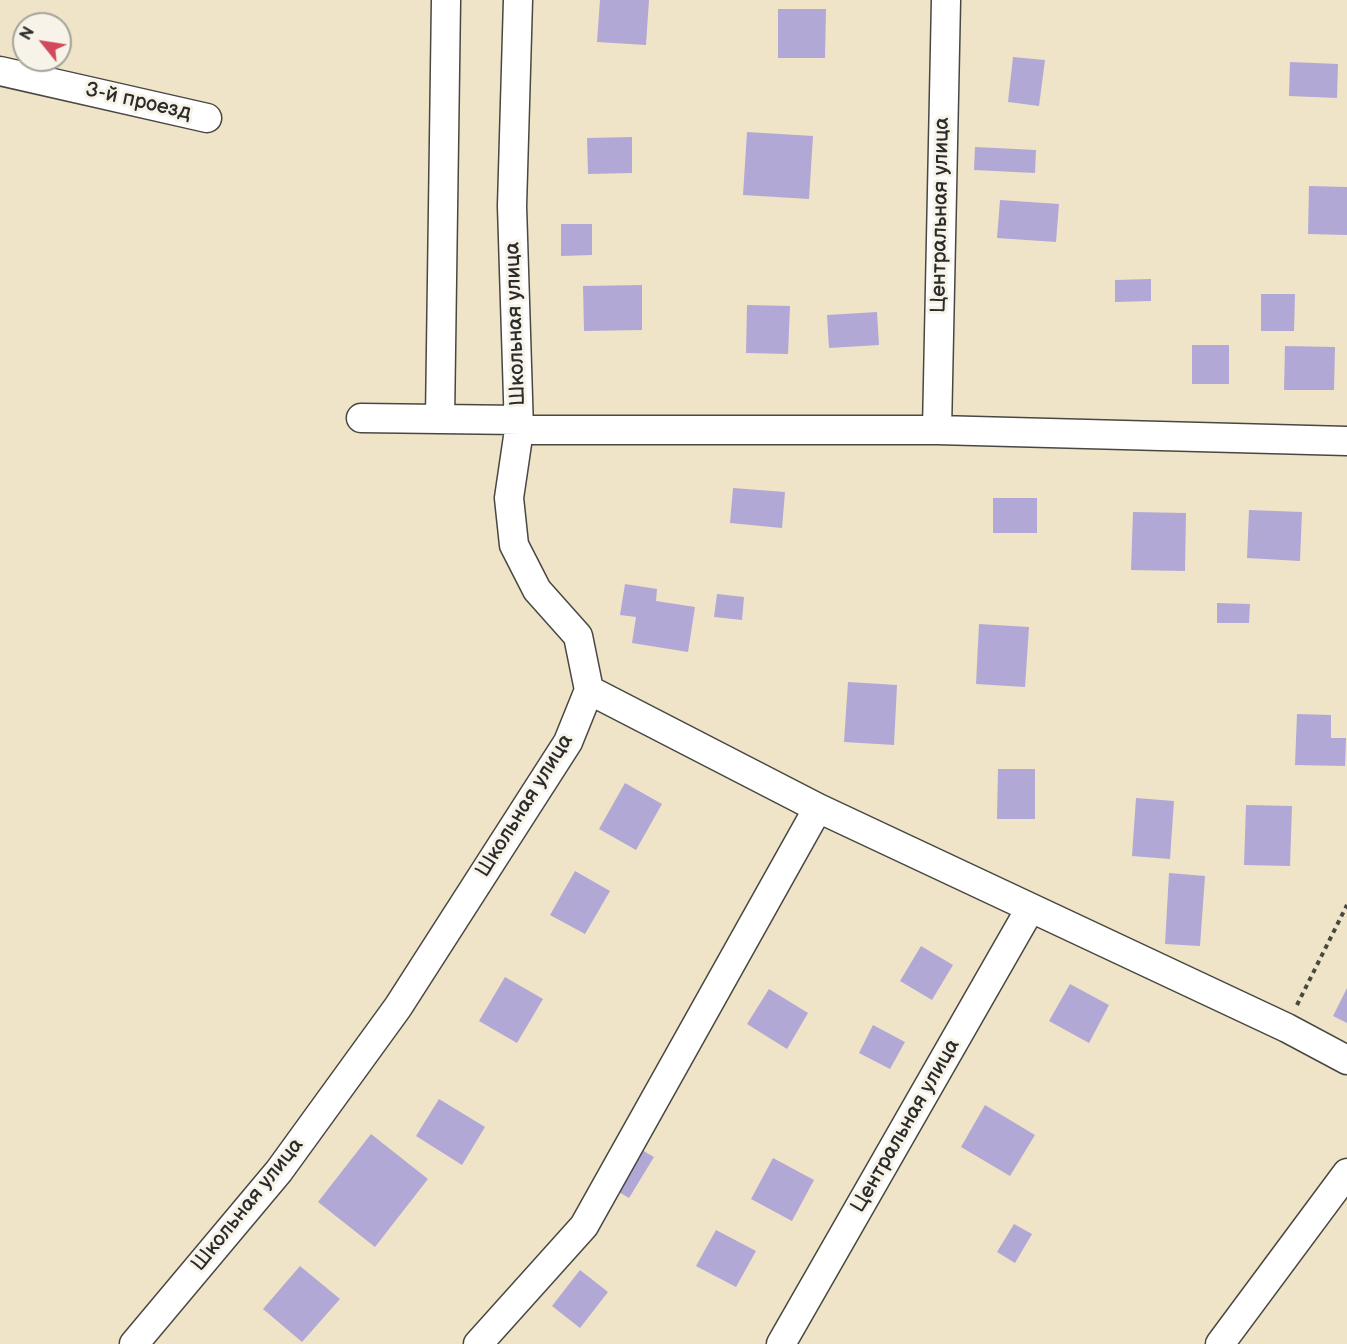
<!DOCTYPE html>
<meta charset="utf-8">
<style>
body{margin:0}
#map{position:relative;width:1347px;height:1344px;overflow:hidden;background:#efe4c7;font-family:"Balsamiq Sans",sans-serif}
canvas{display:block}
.north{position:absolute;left:12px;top:12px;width:60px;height:60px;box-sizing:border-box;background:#f7f3e8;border:2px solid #a5a39c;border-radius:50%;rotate:300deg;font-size:16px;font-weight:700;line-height:24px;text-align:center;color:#2b2b2b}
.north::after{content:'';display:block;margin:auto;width:21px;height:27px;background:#d1495b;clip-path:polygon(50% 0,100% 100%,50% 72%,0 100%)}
</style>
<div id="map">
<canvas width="1347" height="1344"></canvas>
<div class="north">N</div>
</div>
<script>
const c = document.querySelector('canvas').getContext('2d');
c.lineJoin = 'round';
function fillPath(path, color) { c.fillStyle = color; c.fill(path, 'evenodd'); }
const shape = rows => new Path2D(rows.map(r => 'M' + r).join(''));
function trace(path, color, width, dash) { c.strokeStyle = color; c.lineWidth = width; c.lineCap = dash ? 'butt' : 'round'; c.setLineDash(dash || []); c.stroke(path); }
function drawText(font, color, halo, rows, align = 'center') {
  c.font = font + ' "Balsamiq Sans",sans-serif'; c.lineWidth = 6; c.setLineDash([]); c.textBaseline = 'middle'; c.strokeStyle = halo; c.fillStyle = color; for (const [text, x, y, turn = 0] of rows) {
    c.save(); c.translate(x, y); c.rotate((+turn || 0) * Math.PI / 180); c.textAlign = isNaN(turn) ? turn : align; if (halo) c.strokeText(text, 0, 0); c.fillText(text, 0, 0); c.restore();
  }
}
fillPath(shape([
 [600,0,649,0,646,45,597,42],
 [778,9,826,9,825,58,778,58],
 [1013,57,1045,60,1039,106,1008,102],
 [1290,62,1338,64,1337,98,1289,96],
 [747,132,813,136,809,199,743,195],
 [632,137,632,173,588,174,587,138],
 [975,147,1036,150,1035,173,974,170],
 [1309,186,1347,187,1347,235,1308,234],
 [1000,200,1059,204,1056,242,997,238],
 [561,224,592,224,592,255,561,256],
 [1151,279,1151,301,1115,302,1115,280],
 [642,285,642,330,584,331,583,286],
 [1261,294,1295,294,1294,331,1261,331],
 [747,305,790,306,788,354,746,353],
 [877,312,879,345,829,348,827,315],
 [1192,345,1229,345,1229,384,1192,384],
 [1285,346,1335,347,1334,390,1284,390],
 [733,488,785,492,782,528,730,523],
 [993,498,1037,498,1037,533,993,533],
 [1249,510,1302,512,1300,561,1247,558],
 [1133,512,1186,513,1185,571,1131,570],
 [625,584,657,589,656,601,695,607,688,652,632,643,636,617,620,615],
 [717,594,744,597,742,620,714,617],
 [1217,603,1250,604,1249,623,1217,623],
 [979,624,1029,627,1025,687,976,684],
 [848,682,897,685,894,745,844,742],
 [1297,714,1331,715,1331,738,1346,738,1345,766,1295,765],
 [998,769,1035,769,1035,819,997,819],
 [625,783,662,804,636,850,599,829],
 [1136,798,1174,801,1170,859,1132,856],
 [1246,805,1292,806,1290,866,1244,865],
 [575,871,610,891,585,934,550,915],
 [1169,873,1205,876,1200,946,1165,944],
 [921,946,953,965,932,1000,900,981],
 [505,977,543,999,517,1043,479,1021],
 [1070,984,1109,1005,1089,1043,1049,1021],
 [1347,988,1347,1023,1333,1016],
 [769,989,808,1013,787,1049,747,1024],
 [873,1025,905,1042,890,1069,859,1053],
 [439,1099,485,1127,462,1165,416,1136],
 [985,1105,1035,1135,1010,1176,961,1147],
 [371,1134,428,1179,375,1247,318,1202],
 [635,1146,654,1157,629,1198,610,1187],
 [773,1158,814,1180,792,1221,751,1199],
 [1014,1224,1032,1234,1015,1263,997,1252],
 [716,1230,756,1251,736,1287,696,1266],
 [300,1266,340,1299,302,1342,263,1309],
 [580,1270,608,1292,580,1328,552,1306]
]), '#b2a8d6');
const minor = shape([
 [0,71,207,118],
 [361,418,519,420],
 [440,419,446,0],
 [519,430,937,430,1347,441],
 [937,430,946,0],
 [818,808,1287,1028,1347,1060],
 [134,1344,279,1171,398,1007,568,742,589,690,578,636,537,590,514,545,509,498,519,430,512,206,518,0],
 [478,1344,584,1226,818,808,589,690],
 [781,1344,1030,909],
 [1220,1344,1347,1173]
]);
trace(minor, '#484742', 31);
trace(shape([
 [1297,1005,1347,905]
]), '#484742', 4, [4.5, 4.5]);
trace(minor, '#fff', 28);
drawText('21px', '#2b2b2b', '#f7f3e8', [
 ["3-й проезд",138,102,13],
 ["Центральная улица",941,215,-89],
 ["Школьная улица",516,324,-92],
 ["Школьная улица",525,806,-58],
 ["Центральная улица",906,1126,-60],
 ["Школьная улица",248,1205,-51]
]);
</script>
